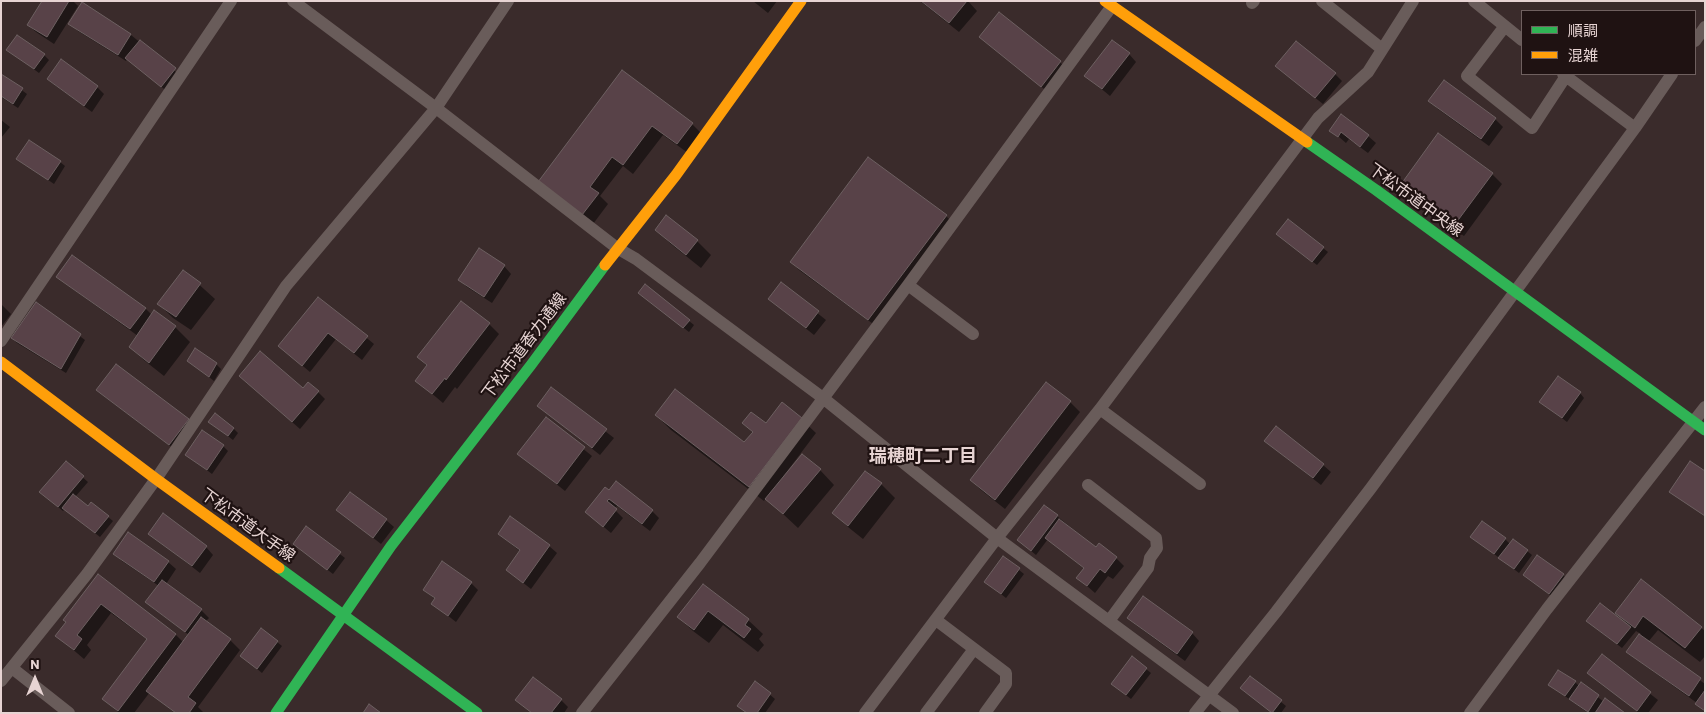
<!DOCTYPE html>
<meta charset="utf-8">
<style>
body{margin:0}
#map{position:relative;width:1706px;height:714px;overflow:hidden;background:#3a2b2b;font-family:Barlow,"Noto Sans JP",sans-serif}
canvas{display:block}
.frame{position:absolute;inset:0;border:2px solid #e7d4d3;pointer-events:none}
.legend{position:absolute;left:1521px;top:10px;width:175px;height:65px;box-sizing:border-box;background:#1f1212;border:1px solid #6f605f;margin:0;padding:6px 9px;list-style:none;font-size:15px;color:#e7d4d3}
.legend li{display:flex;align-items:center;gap:10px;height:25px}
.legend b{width:25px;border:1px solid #6f605f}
.north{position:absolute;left:10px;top:654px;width:50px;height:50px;-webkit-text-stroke:4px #1f1212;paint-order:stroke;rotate:0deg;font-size:14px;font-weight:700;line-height:20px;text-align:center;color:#e7d4d3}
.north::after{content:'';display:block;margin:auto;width:18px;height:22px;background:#e7d4d3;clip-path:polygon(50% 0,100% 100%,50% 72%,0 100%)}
</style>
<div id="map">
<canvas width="1706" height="714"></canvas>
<div class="frame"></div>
<ul class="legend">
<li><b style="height:6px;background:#30b455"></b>順調</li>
<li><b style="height:6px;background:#ff9f0a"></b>混雑</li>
</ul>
<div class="north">N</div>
</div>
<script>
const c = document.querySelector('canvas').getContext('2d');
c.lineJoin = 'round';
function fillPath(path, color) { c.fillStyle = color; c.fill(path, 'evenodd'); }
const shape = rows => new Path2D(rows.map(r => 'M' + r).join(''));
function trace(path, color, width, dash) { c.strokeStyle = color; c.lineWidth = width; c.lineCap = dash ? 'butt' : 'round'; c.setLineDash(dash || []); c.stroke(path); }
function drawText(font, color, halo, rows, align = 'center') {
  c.font = font + ' Barlow,"Noto Sans JP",sans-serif'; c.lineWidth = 4.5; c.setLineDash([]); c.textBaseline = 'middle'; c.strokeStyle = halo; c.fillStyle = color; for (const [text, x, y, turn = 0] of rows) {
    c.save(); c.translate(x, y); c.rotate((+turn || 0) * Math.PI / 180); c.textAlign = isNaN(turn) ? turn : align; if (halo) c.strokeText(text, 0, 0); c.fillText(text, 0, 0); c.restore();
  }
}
fillPath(shape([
 [39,1,73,1,78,6,54,44,36,32,28,25,42,3],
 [753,1,777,1,768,13],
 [920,1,968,1,977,11,959,32],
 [82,4,131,35,182,77,169,93,127,59,126,61,78,31,70,23],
 [999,13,1068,69,1049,93,980,37],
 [8,50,44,55,49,60,39,73],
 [1129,54,1136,62,1110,96,1086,76],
 [623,72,692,124,702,134,688,153,663,135,633,174,623,166,600,196,608,204,593,224,550,192],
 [1284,73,1335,74,1342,81,1323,104],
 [1,75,27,94,18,108,1,97],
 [48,79,97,87,104,94,92,112,56,86],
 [1444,82,1495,119,1503,127,1489,146,1438,109,1430,101],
 [1,120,10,127,1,138],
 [1331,130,1368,136,1376,143,1368,153,1349,139,1346,143],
 [18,159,60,162,65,166,54,184],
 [1492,174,1502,184,1464,236,1410,197,1400,187],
 [946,216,953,223,876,326,799,270,792,262],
 [656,230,697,241,711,255,701,268,671,244],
 [1283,239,1323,248,1328,252,1317,265],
 [504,266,511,274,492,303,467,287,460,280],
 [184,271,215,299,191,330,173,318,159,304],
 [58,277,145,308,152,315,155,311,175,327,190,342,164,376,145,361,130,347,138,336,66,284],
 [781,284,826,320,814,335,769,299],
 [644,297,689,321,694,325,689,332],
 [318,298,374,344,362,360,336,339,310,372,279,346],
 [1,304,11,314,1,327],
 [36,304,85,340,66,373,17,343,12,338],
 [489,324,499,334,457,389,455,387,443,403,417,381,428,367,418,357],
 [216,364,221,369,214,381,194,365],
 [240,376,318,392,325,399,300,429],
 [551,389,614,438,600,455,538,406],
 [98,390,188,420,195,427,177,451,105,397],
 [1580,393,1584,398,1567,422,1541,402],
 [1070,402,1080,412,1005,509,981,490,971,480],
 [656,415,745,444,753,433,744,423,766,425,801,419,816,433,782,478,783,479,820,470,834,485,798,528,766,498,764,501,671,430],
 [546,419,592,456,565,491,519,454],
 [215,426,233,428,238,433,233,440],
 [223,446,228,451,212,474,187,455],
 [1274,448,1323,465,1331,472,1321,485],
 [66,463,88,482,75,497,89,508,108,517,113,521,100,537,65,509,63,511,46,497],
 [881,484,895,498,863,539,848,527,834,513],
 [605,488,652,511,659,518,650,531,617,506,614,509,623,518,611,533,586,512],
 [338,510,386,520,394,527,381,544],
 [1057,516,1096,549,1116,558,1124,566,1113,579,1108,576,1095,593,1078,578,1085,569,1048,539,1036,555,1024,545],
 [306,528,345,558,333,574,294,544],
 [150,534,206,547,213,555,200,573],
 [499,534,549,546,557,553,531,589,507,570,521,552],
 [1472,537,1505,539,1510,544,1527,551,1532,555,1519,573],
 [115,554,168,562,176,569,166,584,201,610,209,618,206,621,230,640,240,650,198,707,204,713,175,713,150,692,134,713,119,713,103,698,148,640,111,613,87,645,91,650,84,659,57,636,98,576,176,635,184,643,189,635,154,609,159,586,122,561],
 [1004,558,1024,574,1006,598,986,582],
 [1524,575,1563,575,1568,580,1554,598],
 [1641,581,1705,631,1705,656,1700,662,1658,630,1648,642,1705,684,1705,712,1697,703,1636,659,1628,652,1641,634,1636,631,1622,648,1593,626,1628,626,1629,625,1617,613],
 [471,583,478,590,456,622,433,604,436,600,424,589],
 [703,585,748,620,763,634,759,639,764,645,758,652,723,625,709,643,693,631,678,617],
 [1128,618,1192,633,1199,641,1185,661,1136,625],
 [277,642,282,646,262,673,242,656],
 [1602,656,1658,700,1648,713,1639,713,1589,673],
 [1146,669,1151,673,1131,699,1117,688],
 [1250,677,1286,706,1281,713,1272,713],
 [1575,682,1579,686,1581,684,1604,702,1623,713,1588,713,1550,685],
 [756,683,775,699,765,713,749,713],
 [561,700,568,707,564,713,532,713]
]), '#0007');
const building = shape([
 [42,1,69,1,47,37,27,25,42,1],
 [921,1,967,1,949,23,921,1],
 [82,2,131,34,118,55,68,24,82,2],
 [999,12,1061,61,1041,87,979,37,999,12],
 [17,35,45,54,34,69,6,50,17,35],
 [140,40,176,68,161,87,125,58,140,40],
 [1112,40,1130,53,1102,89,1084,76,1112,40],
 [1296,41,1336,73,1315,98,1275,66,1296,41],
 [61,59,98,86,84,106,47,79,61,59],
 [622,70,693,123,677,144,652,126,623,165,612,157,590,187,599,193,582,215,538,182,622,70],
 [1,74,23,88,13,104,1,96,1,74],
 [1444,80,1496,118,1481,139,1428,101,1444,80],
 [1341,114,1369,135,1360,147,1341,132,1338,137,1329,131,1341,114],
 [1438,133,1493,173,1453,227,1399,187,1438,133],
 [29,140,61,161,48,180,16,159,29,140],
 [868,157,947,215,868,320,790,262,868,157],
 [666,215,698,240,686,255,655,230,666,215],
 [1288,219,1324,247,1312,262,1276,234,1288,219],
 [479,248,505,265,484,297,458,280,479,248],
 [72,255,146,308,130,329,56,277,72,255],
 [183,270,201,283,176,317,157,304,183,270],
 [781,282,819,311,806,328,768,299,781,282],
 [645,284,690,320,683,328,638,293,645,284],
 [318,297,368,336,354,353,328,333,302,366,278,346,318,297],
 [461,301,490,323,446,380,445,378,432,394,415,381,427,365,417,357,461,301],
 [36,302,81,334,61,369,11,338,36,302],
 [154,310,176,326,149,363,129,347,154,310],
 [195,348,217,363,209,377,187,361,195,348],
 [260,351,303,388,308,382,319,391,292,422,239,376,260,351],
 [116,364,189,419,169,445,96,390,116,364],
 [1558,376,1581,392,1562,418,1539,402,1558,376],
 [1046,382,1071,401,995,500,970,480,1046,382],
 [551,387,607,429,592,448,537,406,551,387],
 [675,389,744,442,753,432,742,423,751,412,766,423,782,402,802,418,749,487,655,415,675,389],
 [215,413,234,428,228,436,208,422,215,413],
 [546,417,585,447,557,484,517,454,546,417],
 [1276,426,1324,464,1313,478,1264,441,1276,426],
 [202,430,224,445,207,470,185,455,202,430],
 [802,454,821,469,783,514,765,499,802,454],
 [66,461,84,476,58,507,39,492,66,461],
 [1690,461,1705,471,1705,516,1669,492,1690,461],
 [865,471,882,483,848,526,832,513,865,471],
 [616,481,653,510,642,524,609,499,607,501,617,509,603,527,585,512,605,487,609,490,616,481],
 [350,492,387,519,373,538,336,510,350,492],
 [73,494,88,506,91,502,109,516,95,533,62,508,73,494],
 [1044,505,1058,515,1031,551,1017,540,1044,505],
 [163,513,207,546,192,566,148,534,163,513],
 [510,516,550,545,523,583,506,570,520,550,498,534,510,516],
 [1059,519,1096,547,1099,543,1117,557,1105,573,1100,569,1087,586,1076,578,1084,568,1045,538,1059,519],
 [1482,521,1506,538,1494,554,1470,537,1482,521],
 [306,526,341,552,327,570,293,544,306,526],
 [128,532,169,561,154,582,113,554,128,532],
 [1513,539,1528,550,1514,569,1498,558,1513,539],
 [1537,555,1564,574,1549,594,1523,575,1537,555],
 [1003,556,1020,568,1001,594,984,582,1003,556],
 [442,561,472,582,448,616,431,604,435,598,423,590,442,561],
 [98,574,176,634,118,711,102,699,147,639,101,604,77,635,82,639,74,650,55,636,66,622,63,620,98,574],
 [1641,579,1702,627,1685,648,1643,616,1635,628,1615,613,1641,579],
 [162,580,202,609,185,632,145,602,162,580],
 [703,584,749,619,745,625,751,629,744,638,708,611,694,630,677,617,703,584],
 [1143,596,1193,632,1177,654,1127,618,1143,596],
 [1600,603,1631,627,1617,644,1586,621,1600,603],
 [201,617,231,639,188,697,196,703,189,713,176,713,146,691,201,617],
 [261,628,278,641,257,669,240,656,261,628],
 [1639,634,1701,678,1689,696,1626,652,1639,634],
 [1602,654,1651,692,1637,711,1587,673,1602,654],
 [1132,656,1147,668,1126,695,1111,684,1132,656],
 [1558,670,1576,681,1565,696,1548,685,1558,670],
 [1250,676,1282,700,1272,713,1240,688,1250,676],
 [533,677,562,699,551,713,532,713,515,700,533,677],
 [755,681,771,693,757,713,747,713,737,706,755,681],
 [1581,682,1599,695,1588,712,1569,699,1581,682],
 [1705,690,1705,711,1695,704,1705,690],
 [1605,698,1625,713,1595,713,1605,698],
 [369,704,381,713,363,713,369,704]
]);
fillPath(building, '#584248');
trace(building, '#6d6061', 1);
trace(shape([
 [293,1,436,108,617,248,636,259,823,398,997,538,1233,713],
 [1322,1,1382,49],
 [1474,1,1522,40],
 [1252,3,1254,1],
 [1505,26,1467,76,1532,128,1566,76],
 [1695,41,1705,27],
 [1563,74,1635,128],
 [908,285,973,334],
 [1,341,231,1],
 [1100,409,1200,484],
 [1088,485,1156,538,1157,548,1150,558,1148,568,1109,621],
 [936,620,1006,673,1006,684,985,713],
 [12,668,69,713],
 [1,681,87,574,156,479,286,286,436,108,508,1],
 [582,713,700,563,908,285,1112,6],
 [865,713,997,538,1100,409,1318,118,1368,72,1413,1],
 [926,713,974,649],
 [1195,713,1276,612,1371,488,1635,128,1672,74],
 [1470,713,1547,609,1705,407]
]), '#695c5a', 12);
trace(shape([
 [1307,142,1376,190,1705,430],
 [279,568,477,713],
 [276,713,391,546,531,365,605,265]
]), '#30b455', 11);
trace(shape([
 [1105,1,1307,142],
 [605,265,676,175,801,1],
 [1,362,156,479,279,568]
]), '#ff9f0a', 11);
drawText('16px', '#e7d4d3', '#1f1212', [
 ["下松市道中央線",1416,200,36],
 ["下松市道香力通線",524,346,-53],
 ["下松市道大手線",248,525,36]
]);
drawText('bold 18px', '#e7d4d3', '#1f1212', [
 ["瑞穂町二丁目",923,456]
]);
</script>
